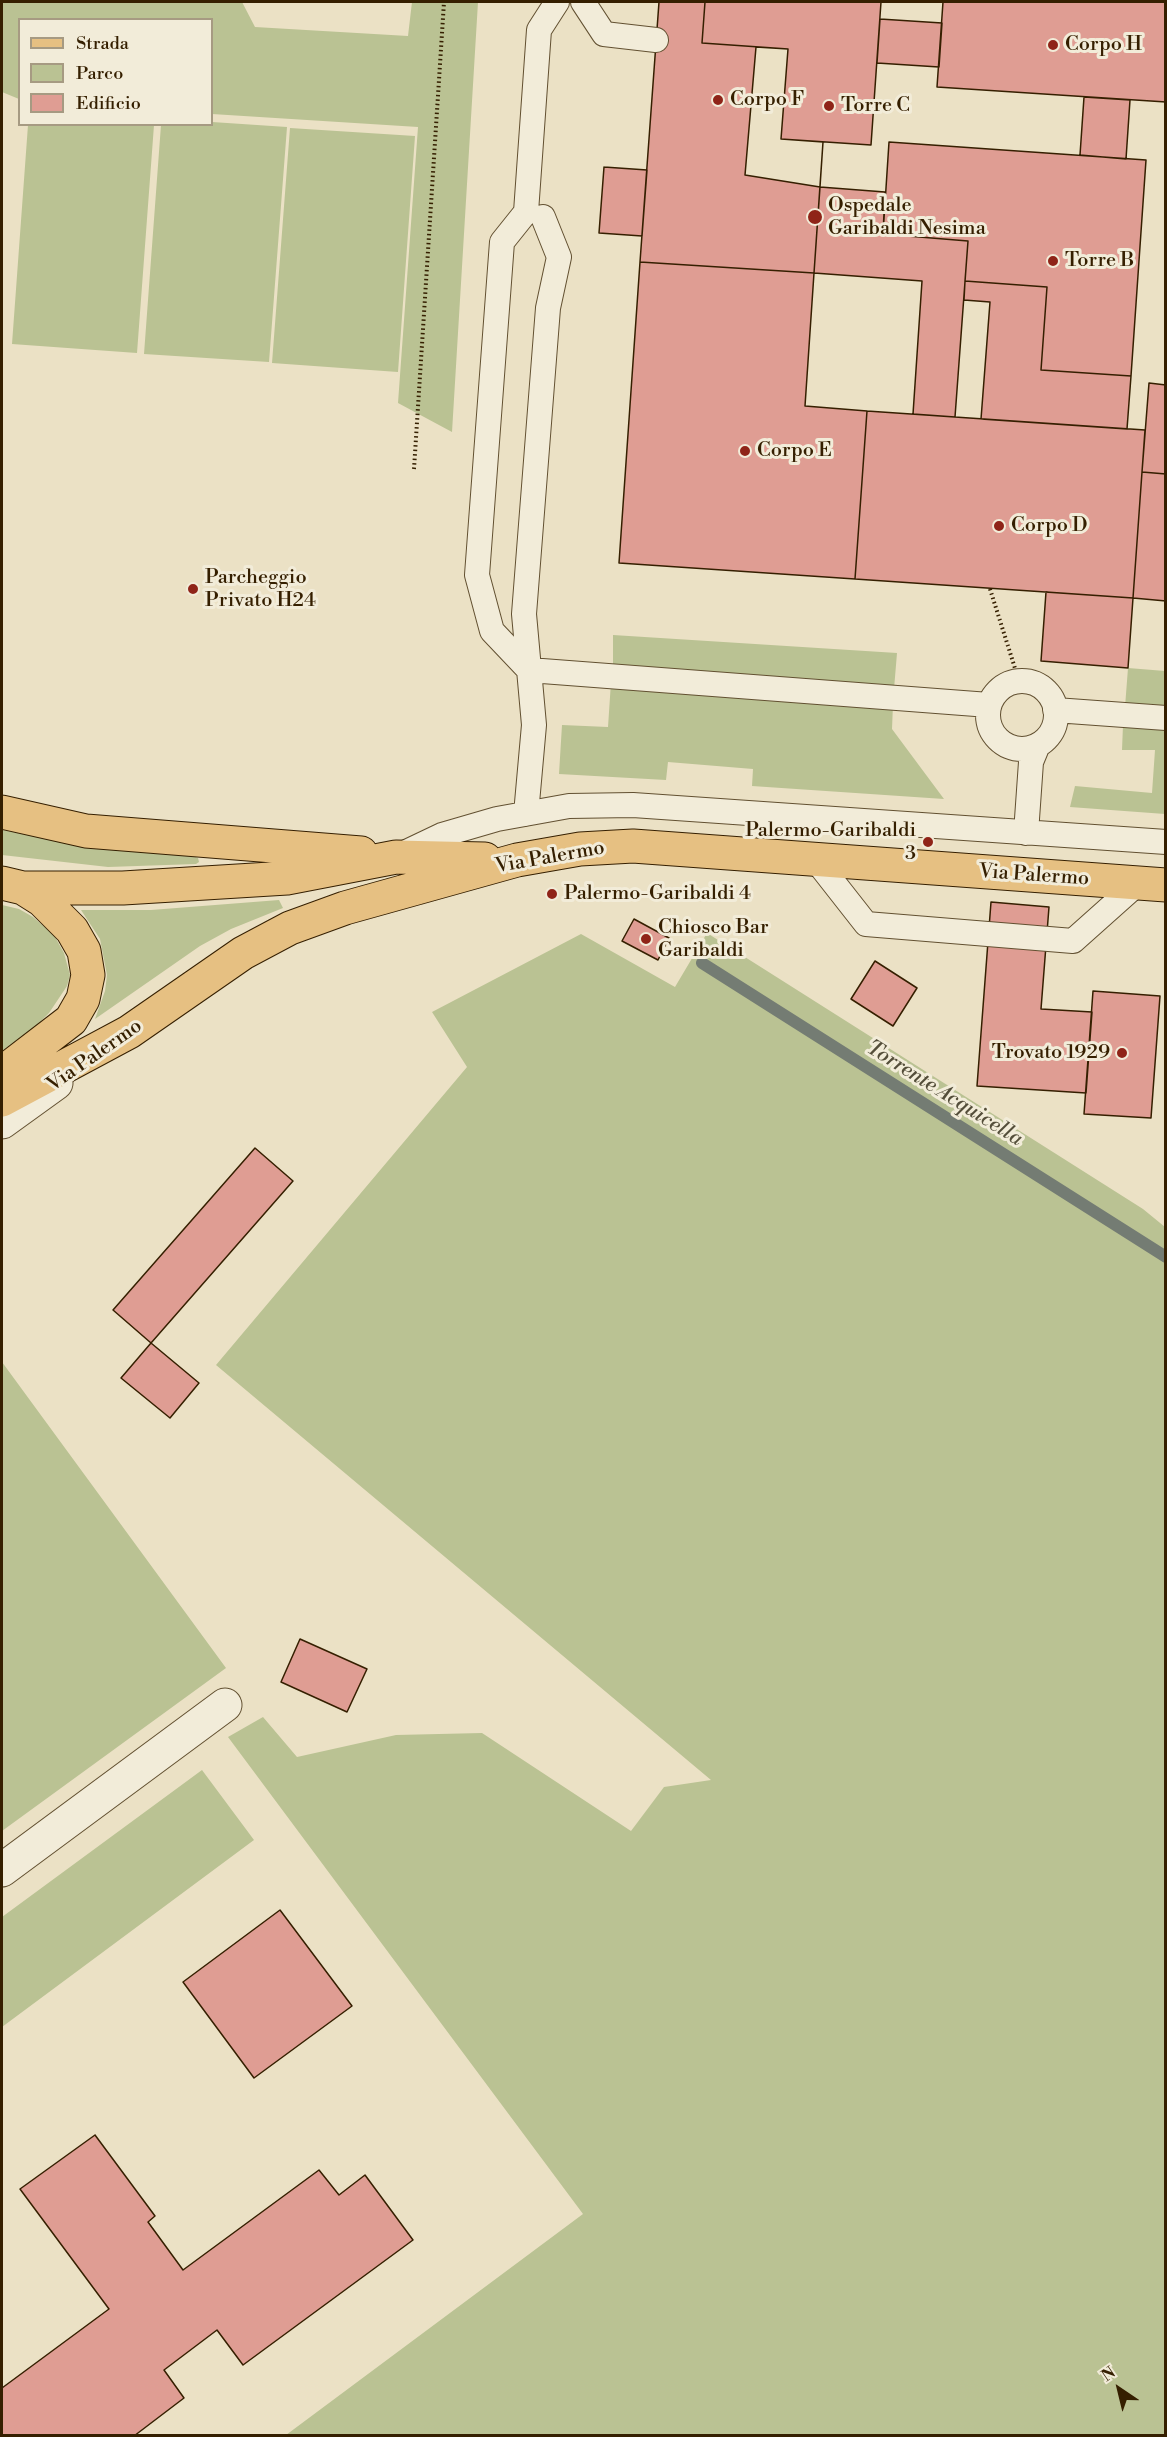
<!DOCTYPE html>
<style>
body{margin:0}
#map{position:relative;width:1167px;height:2437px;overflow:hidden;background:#ebe1c5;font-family:"Libre Bodoni",serif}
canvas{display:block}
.frame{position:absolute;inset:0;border:3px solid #351f00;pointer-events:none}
.legend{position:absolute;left:18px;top:18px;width:195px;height:108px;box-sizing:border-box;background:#f2ecd9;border:2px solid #a69a82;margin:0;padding:8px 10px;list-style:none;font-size:18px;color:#351f00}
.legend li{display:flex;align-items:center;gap:12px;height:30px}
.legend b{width:30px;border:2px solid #a69a82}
.north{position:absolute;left:1089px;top:2359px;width:60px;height:60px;-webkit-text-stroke:4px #f2ecd9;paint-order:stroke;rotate:325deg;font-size:16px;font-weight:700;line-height:24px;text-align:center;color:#351f00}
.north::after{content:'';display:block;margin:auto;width:21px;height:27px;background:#351f00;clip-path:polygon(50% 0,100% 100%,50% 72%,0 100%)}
</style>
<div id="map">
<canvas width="1167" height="2437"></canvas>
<div class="frame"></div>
<ul class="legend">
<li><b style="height:8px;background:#e6c082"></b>Strada</li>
<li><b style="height:16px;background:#bac293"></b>Parco</li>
<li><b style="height:16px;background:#df9d93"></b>Edificio</li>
</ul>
<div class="north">N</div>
</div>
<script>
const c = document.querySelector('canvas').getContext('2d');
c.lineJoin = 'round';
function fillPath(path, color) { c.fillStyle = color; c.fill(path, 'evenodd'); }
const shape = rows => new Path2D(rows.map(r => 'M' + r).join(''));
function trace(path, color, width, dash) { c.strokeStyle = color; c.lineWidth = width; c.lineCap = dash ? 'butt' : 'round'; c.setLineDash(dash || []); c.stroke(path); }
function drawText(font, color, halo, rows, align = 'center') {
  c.font = font + ' "Libre Bodoni",serif'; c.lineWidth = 6; c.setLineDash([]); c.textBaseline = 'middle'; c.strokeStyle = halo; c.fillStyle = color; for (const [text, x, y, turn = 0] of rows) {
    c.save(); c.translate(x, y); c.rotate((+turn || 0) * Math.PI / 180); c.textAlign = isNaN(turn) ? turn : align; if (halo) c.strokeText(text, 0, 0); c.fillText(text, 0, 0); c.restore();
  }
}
fillPath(shape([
 [2,2,242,2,255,27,408,36,412,2,478,2,452,432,398,403,418,127,212,114,212,20,20,20,19,99,2,92],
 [212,122,287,127,269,362,144,354,161,125,212,124],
 [28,125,154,125,137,353,12,344],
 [290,128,415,136,398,372,272,363],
 [613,635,897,653,894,689,613,668],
 [1128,668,1165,671,1165,710,1125,707],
 [611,682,893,704,892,729,944,799,752,786,753,769,668,762,666,780,559,774,562,725,608,727],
 [1123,725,1165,728,1165,814,1070,807,1075,786,1152,793,1155,750,1122,750],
 [2,830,101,849,188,854,198,858,199,862,196,864,108,867,2,855],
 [279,900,283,908,231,929,200,946,95,1019,105,991,107,975,100,939,81,910,151,910],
 [2,905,19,909,33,917,54,935,64,953,70,975,67,986,49,1013,34,1028,2,1051],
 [707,933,1143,1209,1165,1227,1165,2435,286,2435,583,2214,228,1737,263,1717,297,1757,396,1735,482,1733,631,1831,664,1787,711,1780,216,1365,467,1067,432,1012,581,934,675,987],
 [2,1362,226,1668,2,1831],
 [202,1770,254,1840,2,2027,2,1917]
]), '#bac293');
trace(shape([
 [702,963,1166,1257]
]), '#747c73', 12);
const building = shape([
 [659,2,705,2,702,43,788,49,781,139,823,142,814,273,640,262,659,2],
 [702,2,881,2,871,145,781,139,788,49,702,43,705,2,702,2],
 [943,2,1166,2,1166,102,937,87,943,2],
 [880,19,942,23,939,67,877,63,880,19],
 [756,47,788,49,781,139,823,142,820,187,745,175,756,47],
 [1084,97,1130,100,1126,159,1080,155,1084,97],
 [889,142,1146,160,1131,376,1041,370,1047,287,965,281,968,241,883,234,889,142],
 [604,167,647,170,642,236,599,233,604,167],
 [820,187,885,192,883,234,968,241,955,417,913,414,922,281,814,273,820,187],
 [640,262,814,273,805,406,867,411,855,579,619,563,640,262],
 [965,281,1047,287,1041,370,1131,376,1127,429,981,419,990,302,964,300,965,281],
 [1149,383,1166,385,1166,474,1142,472,1149,383],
 [867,411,1145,430,1133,598,855,579,867,411],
 [1142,472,1166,474,1166,601,1133,598,1142,472],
 [1046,592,1133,598,1128,668,1041,661,1046,592],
 [991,902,1049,907,1041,1009,1092,1012,1086,1093,977,1086,991,902],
 [634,919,669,938,658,960,622,941,634,919],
 [875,961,917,988,893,1026,851,999,875,961],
 [1093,991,1160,996,1151,1118,1084,1114,1093,991],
 [255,1148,293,1181,151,1343,113,1310,255,1148],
 [151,1343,199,1383,170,1418,121,1378,151,1343],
 [300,1639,367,1669,347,1712,281,1682,300,1639],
 [280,1910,352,2006,254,2078,183,1982,280,1910],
 [95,2135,155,2216,148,2222,183,2270,319,2170,339,2195,365,2175,413,2240,243,2365,217,2330,164,2370,184,2398,134,2436,2,2436,2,2388,109,2309,20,2189,95,2135]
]);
fillPath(building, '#df9d93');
trace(building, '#351f00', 1.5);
const service = shape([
 [557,2,539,30,526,212,502,242,477,575,492,631,529,670,989,705],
 [583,2,604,34,656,40],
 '988 715a34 34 0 1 1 68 0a34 34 0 1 1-68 0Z',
 [1055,710,1166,718],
 [526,814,534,725,524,614,548,308,559,257,543,217],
 [1026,833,1031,762,1038,745],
 [400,855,442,835,497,819,569,806,633,805,1166,842],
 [815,859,866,924,1073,941,1138,883]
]);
const minor = shape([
 [2,1870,225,1705]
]);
const tertiary = shape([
 [2,1122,56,1083]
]);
const primary = shape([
 [2,812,86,831,361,853],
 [2,883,23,888,123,888,287,878,396,857,485,859],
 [2,1073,71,1020,83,999,88,975,84,951,72,930,42,900,23,888],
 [2,1100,129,1032,243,953,290,928,345,908,517,860,580,849,633,846,1166,885]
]);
trace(service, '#625031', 26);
trace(minor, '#625031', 35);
trace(tertiary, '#625031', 35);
trace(primary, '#351f00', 35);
trace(shape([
 [414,469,444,2],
 [990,589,1019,681]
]), '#351f00', 4, [1.5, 3]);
trace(service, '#f2ecd9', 24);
trace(minor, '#f2ecd9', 33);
trace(tertiary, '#f2ecd9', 33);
trace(primary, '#e6c082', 33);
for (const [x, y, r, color] of [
 [1053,45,6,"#8f2418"],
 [718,100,6,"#8f2418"],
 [829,106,6,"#8f2418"],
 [815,217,8,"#8f2418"],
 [1053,261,6,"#8f2418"],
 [745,451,6,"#8f2418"],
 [999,526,6,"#8f2418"],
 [193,589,6,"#8f2418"],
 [928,842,6,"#8f2418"],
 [552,894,6,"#8f2418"],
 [646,939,6,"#8f2418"],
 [1122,1053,6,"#8f2418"]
]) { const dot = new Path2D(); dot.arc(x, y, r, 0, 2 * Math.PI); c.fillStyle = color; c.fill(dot); trace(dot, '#f2ecd9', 2); }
drawText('20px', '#351f00', '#f2ecd9', [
 ["Corpo H",1065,45],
 ["Corpo F",730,100],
 ["Torre C",841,106],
 ["Ospedale",828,206],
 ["Garibaldi Nesima",828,229],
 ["Torre B",1065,261],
 ["Corpo E",757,451],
 ["Corpo D",1011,526],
 ["Parcheggio",205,578],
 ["Privato H24",205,601],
 ["Palermo-Garibaldi",916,831,"right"],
 ["3",916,854,"right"],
 ["Palermo-Garibaldi 4",564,894],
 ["Chiosco Bar",658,928],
 ["Garibaldi",658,951],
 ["Trovato 1929",1110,1053,"right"]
], 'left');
drawText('20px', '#351f00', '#f2ecd9', [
 ["Via Palermo",550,858,-10],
 ["Via Palermo",1034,876,4],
 ["Via Palermo",95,1056,-35]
]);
drawText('italic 21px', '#544e3a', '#f2ecd9', [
 ["Torrente Acquicella",944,1094,32]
]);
</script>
